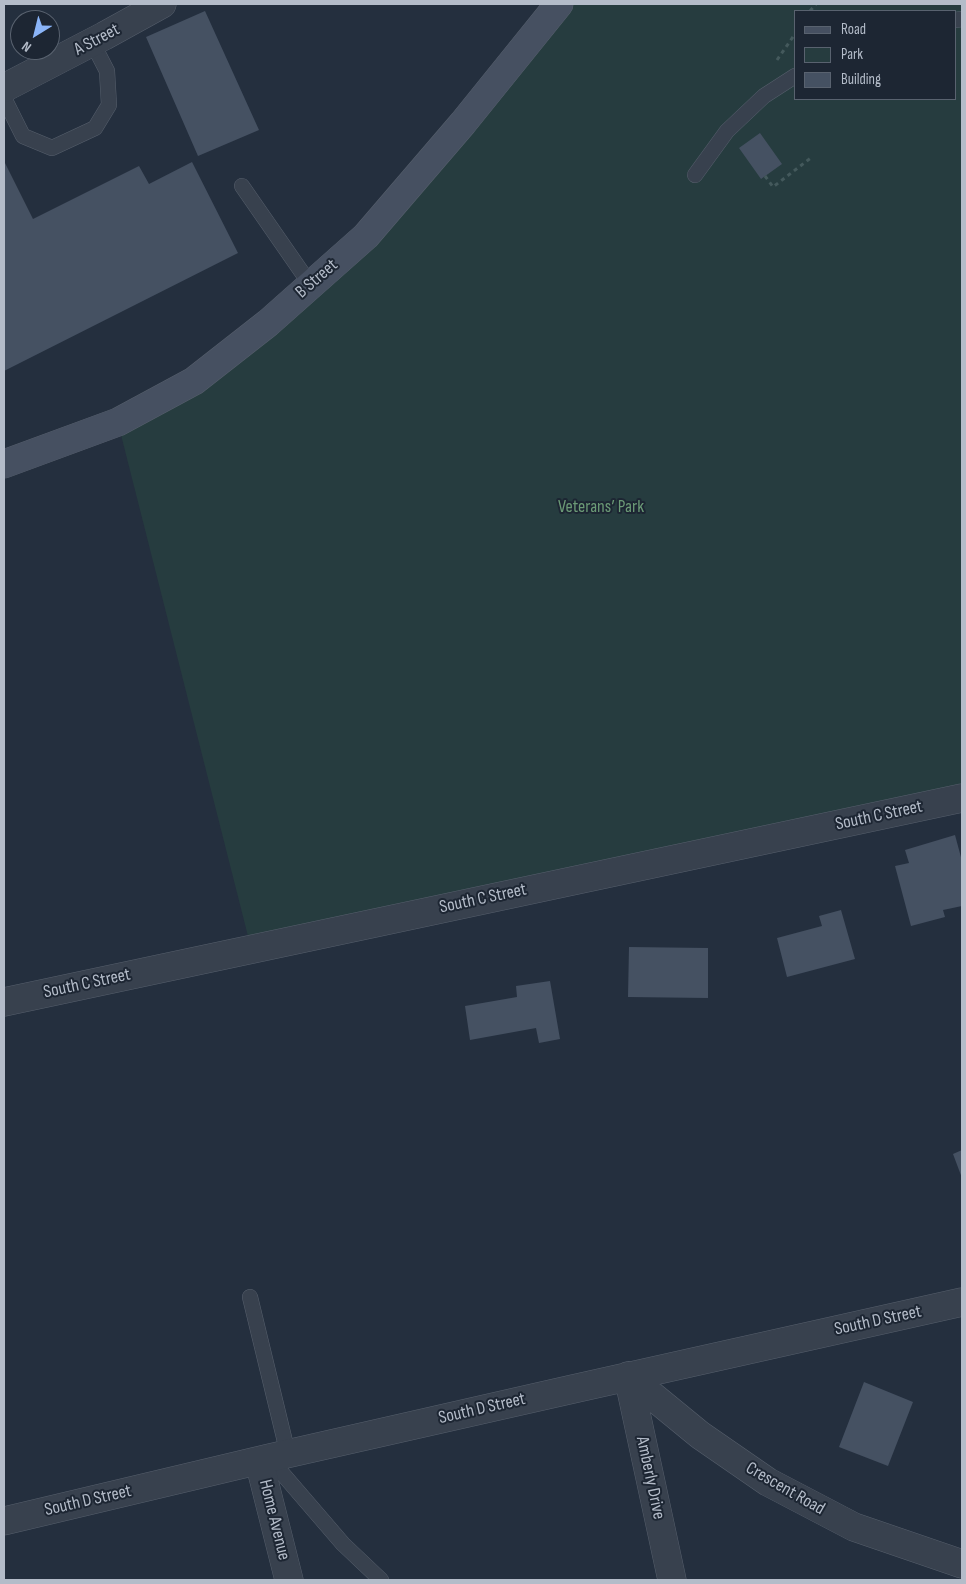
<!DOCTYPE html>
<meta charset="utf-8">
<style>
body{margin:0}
#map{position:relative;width:966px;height:1584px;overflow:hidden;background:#242f3e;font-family:"Sofia Sans Condensed",sans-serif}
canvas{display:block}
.frame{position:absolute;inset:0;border:5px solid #b4bcc9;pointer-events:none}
.legend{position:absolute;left:794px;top:10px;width:162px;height:90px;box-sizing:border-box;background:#1d2633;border:1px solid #59626f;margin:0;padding:6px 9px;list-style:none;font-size:15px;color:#b4bcc9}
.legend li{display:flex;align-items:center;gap:10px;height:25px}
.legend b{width:25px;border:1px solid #59626f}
.north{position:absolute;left:10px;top:10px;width:50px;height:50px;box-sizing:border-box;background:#1d2633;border:1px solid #59626f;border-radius:50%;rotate:216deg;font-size:14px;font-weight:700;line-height:20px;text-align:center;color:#b4bcc9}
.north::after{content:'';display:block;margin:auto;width:18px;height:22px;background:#8ab4f8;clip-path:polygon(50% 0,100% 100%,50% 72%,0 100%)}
</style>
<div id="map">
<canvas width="966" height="1584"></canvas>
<div class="frame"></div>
<ul class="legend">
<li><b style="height:6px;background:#465061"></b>Road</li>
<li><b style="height:14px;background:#263c3f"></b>Park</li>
<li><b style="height:14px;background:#455162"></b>Building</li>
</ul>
<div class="north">N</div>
</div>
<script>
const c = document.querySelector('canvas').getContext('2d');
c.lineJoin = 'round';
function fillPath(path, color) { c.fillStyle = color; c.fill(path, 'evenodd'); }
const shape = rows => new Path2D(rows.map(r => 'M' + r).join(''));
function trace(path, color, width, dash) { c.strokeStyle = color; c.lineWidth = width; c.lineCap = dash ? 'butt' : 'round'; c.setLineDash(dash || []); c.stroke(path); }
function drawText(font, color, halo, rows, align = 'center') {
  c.font = font + ' "Sofia Sans Condensed",sans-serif'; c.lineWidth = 4; c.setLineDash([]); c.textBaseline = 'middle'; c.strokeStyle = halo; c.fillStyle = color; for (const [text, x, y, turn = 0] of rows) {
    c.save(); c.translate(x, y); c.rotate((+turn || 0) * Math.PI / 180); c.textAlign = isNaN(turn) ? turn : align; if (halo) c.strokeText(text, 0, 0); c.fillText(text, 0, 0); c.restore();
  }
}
fillPath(shape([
 [559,4,962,4,962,798,251,948,118,423,365,236],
 [795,11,955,11,955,99,795,99]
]), '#263c3f');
fillPath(shape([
 [205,11,259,130,198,156,146,37],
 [760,133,782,164,761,179,739,148],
 [4,161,33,219,139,166,149,184,192,162,238,253,4,371],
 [955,835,962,861,962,906,943,910,945,917,911,926,895,866,909,863,905,850],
 [841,910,855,959,787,977,777,938,822,926,819,916],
 [629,947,708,948,708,998,628,997],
 [550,981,560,1039,539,1043,536,1028,470,1040,465,1006,517,997,516,986],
 [962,1150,962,1178,953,1154],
 [864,1382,913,1402,888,1466,839,1447]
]), '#455162');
const lane = shape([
 [955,20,962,19],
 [4,98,23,136,52,148,95,128,109,105,107,71,92,42],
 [695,175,727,131,764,96,795,76],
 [242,186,310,284],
 [250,1297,288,1454],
 [269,1458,343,1544,381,1580]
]);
const street = shape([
 [4,88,104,36,162,4],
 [4,1002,962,798],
 [628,1376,700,1435,768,1482,854,1527,962,1564],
 [628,1376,672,1580],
 [259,1461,289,1580],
 [4,1521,269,1458,573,1389,962,1302]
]);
const secondary = shape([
 [4,464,118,422,194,381,268,323,366,236,463,123,559,4]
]);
trace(lane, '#565f6c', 16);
trace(street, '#565f6c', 29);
trace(secondary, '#565f6c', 29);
trace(shape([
 [810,11,816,4],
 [777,60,795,34],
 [765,176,773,187,812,157]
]), '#44595c', 3, [4, 4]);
trace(lane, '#38414e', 15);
trace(street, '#38414e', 28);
trace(secondary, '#465061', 28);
drawText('18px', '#b4bcc9', '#1d2633', [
 ["A Street",97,40,-28],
 ["B Street",317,279,-41],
 ["South C Street",879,816,-12],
 ["South C Street",483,899,-12],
 ["South C Street",87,984,-12],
 ["South D Street",878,1321,-12],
 ["South D Street",482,1409,-13],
 ["Amberly Drive",650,1478,78],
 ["Crescent Road",785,1489,30],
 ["South D Street",88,1501,-13],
 ["Home Avenue",274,1520,76]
]);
drawText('18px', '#6b9a76', '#1d2633', [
 ["Veterans’ Park",601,507]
]);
</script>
